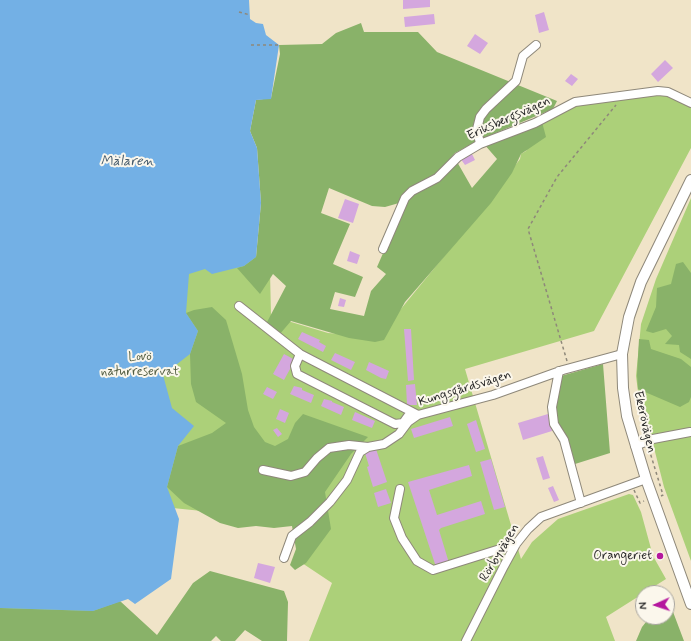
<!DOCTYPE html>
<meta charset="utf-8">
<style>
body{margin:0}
#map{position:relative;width:691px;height:641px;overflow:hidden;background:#f0e4c8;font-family:Mynerve,sans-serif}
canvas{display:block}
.north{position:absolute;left:635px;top:585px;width:40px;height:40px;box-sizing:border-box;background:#fbf7ec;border:1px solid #a8a59f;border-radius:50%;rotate:267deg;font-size:11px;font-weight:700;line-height:16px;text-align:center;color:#2b2b2b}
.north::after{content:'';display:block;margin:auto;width:14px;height:18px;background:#b5179e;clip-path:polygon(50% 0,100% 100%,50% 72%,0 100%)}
</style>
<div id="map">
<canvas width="691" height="641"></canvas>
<div class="north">N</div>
</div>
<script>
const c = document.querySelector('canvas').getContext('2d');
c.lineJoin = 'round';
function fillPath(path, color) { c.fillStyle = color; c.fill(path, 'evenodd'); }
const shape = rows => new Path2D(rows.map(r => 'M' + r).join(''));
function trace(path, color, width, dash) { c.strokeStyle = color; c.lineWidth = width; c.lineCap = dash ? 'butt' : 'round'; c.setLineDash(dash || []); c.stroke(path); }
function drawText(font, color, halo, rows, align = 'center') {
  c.font = font + ' Mynerve,sans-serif'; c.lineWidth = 4; c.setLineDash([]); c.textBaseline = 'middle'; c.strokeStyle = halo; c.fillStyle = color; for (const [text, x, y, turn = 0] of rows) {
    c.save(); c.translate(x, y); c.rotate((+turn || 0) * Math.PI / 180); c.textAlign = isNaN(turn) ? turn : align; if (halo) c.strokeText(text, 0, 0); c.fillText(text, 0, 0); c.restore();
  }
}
fillPath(shape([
 [0,0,270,271,271,316,328,333,365,336,396,315,468,227,520,159,521,154,526,151,542,122,575,105,666,94,691,106,691,148,594,331,465,369,521,559,532,542,558,519,629,494,633,495,641,512,653,556,666,579,606,617,615,641,309,641,332,583,302,563,300,521,153,506,102,588,124,641,0,641],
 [691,198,691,561,664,487,653,444,642,423,636,376,641,324,656,279]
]), '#acd079');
fillPath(shape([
 [361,23,364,32,418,32,437,52,557,101,553,109,479,140,455,153,441,170,399,203,385,207,372,206,329,188,321,213,350,224,333,264,363,277,355,297,335,292,330,309,364,316,371,291,386,274,377,267,405,203,415,191,456,160,472,188,497,159,484,144,542,122,546,137,521,154,512,173,491,203,405,302,384,340,375,342,349,338,291,321,279,335,266,324,286,286,273,274,260,294,237,268,244,266,256,257,261,203,257,148,250,131,256,100,271,98,280,54,279,45,322,44,336,33],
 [683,262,691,273,691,359,680,352,679,345,665,344,672,336,666,329,653,333,646,331,656,307,657,288,671,284,676,264],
 [212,307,226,320,242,374,248,410,254,427,265,442,275,446,288,439,295,423,303,414,368,437,351,454,325,492,331,529,306,563,295,570,290,565,296,549,292,526,274,528,256,526,238,528,220,523,184,503,167,487,178,446,212,433,226,423,196,402,191,384,190,354,198,331,186,313,194,310],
 [639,339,649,340,651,349,681,359,691,367,691,397,689,402,680,407,638,389,637,375],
 [603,364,610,453,575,464,565,436,555,417,561,376],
 [210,571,284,591,288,602,287,641,262,641,245,630,235,641,221,641,216,636,211,641,0,641,0,608,93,611,120,601,157,635,193,583],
 [667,596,684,641,636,641,642,627,650,617,667,617]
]), '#89b269');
fillPath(shape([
 [0,0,249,0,250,19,256,23,263,24,266,35,279,45,271,99,256,100,250,131,257,148,261,203,256,257,244,266,212,274,205,269,189,274,186,313,198,331,190,354,163,375,172,408,194,426,178,446,167,487,179,519,171,579,135,604,128,599,93,611,0,608]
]), '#73b0e5');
fillPath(shape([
 [403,0,430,0,430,7,403,9],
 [544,12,549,30,539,33,535,15],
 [434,14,435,24,405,27,404,17],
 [475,34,488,43,480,54,467,46],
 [665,60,673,68,658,82,651,74],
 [571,74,578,79,572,86,565,81],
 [471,152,475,160,465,165,460,158],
 [345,199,359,204,353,223,338,218],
 [350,251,360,255,357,264,347,261],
 [340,298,346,300,344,307,338,306],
 [404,329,411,329,414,380,408,381],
 [302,332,320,340,319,342,326,346,323,352,298,339],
 [335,353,355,362,351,370,331,360],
 [284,354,295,360,284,380,273,374],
 [369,362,389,371,386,379,381,378,366,370],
 [415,384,417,405,407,405,406,385],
 [294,386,302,388,302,390,314,395,311,403,290,394],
 [267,387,277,392,273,399,263,394],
 [324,399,332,401,332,402,344,407,341,415,321,406],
 [280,409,289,413,285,423,276,419],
 [355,412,375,421,372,428,352,420],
 [548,414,552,431,523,440,518,423],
 [450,417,453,426,414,438,411,429],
 [476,420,485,449,476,452,467,424],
 [277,428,282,434,278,437,273,430],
 [376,449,387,482,373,487,367,467,369,466,365,453],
 [543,456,550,478,543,480,536,458],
 [491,459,505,507,494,510,480,462],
 [469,465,472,476,429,490,437,515,481,501,485,514,441,528,439,530,449,563,436,567,408,482],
 [553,486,559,500,554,502,548,488],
 [386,489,391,503,378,507,374,493],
 [258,563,275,567,270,583,254,578]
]), '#d4a7de');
const minor = shape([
 [480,144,477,129,480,117,486,109,516,81,523,56,536,45],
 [383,249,405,198,412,191,437,178,458,157,480,144,535,123,575,102,658,91,668,92,691,103],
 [239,306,300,354,418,415],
 [300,354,295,366,297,374,395,424,403,423,408,416],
 [559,371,552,407,554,424,564,440,581,503],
 [635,446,653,439,690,432],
 [263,470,291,476,305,472,317,458,329,448,349,445,368,447],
 [400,489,394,518,402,538,417,561,433,570,516,544],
 [284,558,292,536,310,522,330,502,347,480,360,452,368,447,384,444,399,434,408,422,418,415,493,395,563,370,622,354],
 [466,641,504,566,516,544,528,529,541,517,646,479]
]);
const major = shape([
 [691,180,641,282,629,317,622,354,623,388,627,416,646,479,691,604]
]);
trace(minor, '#8e887a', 10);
trace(major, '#8e887a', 12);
trace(shape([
 [239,12,250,15],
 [251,45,279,45],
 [567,361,528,229,557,177,616,105],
 [649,449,663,495,661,496],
 [634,490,640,503,644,501]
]), '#8e887a', 1.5, [3, 3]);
trace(minor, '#fff', 8);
trace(major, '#fff', 10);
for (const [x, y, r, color] of [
 [660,556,4,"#b5179e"]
]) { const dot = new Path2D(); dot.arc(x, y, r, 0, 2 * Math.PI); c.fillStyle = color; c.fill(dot); trace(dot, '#fbf7ec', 1.5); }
drawText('13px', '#2b2b2b', '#fbf7ec', [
 ["Eriksbergsvägen",509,119,-24],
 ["Kungsgårdsvägen",465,389,-17],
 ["Ekerövägen",644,422,77],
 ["Rörbyvägen",500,553,-59]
]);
drawText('13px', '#525d42', '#fbf7ec', [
 ["Lovö",140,357],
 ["naturreservat",140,372]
]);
drawText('13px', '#2b2b2b', '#fbf7ec', [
 ["Orangeriet",652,556]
], 'right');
drawText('italic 14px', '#445a6c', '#fbf7ec', [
 ["Mälaren",127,162]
]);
</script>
